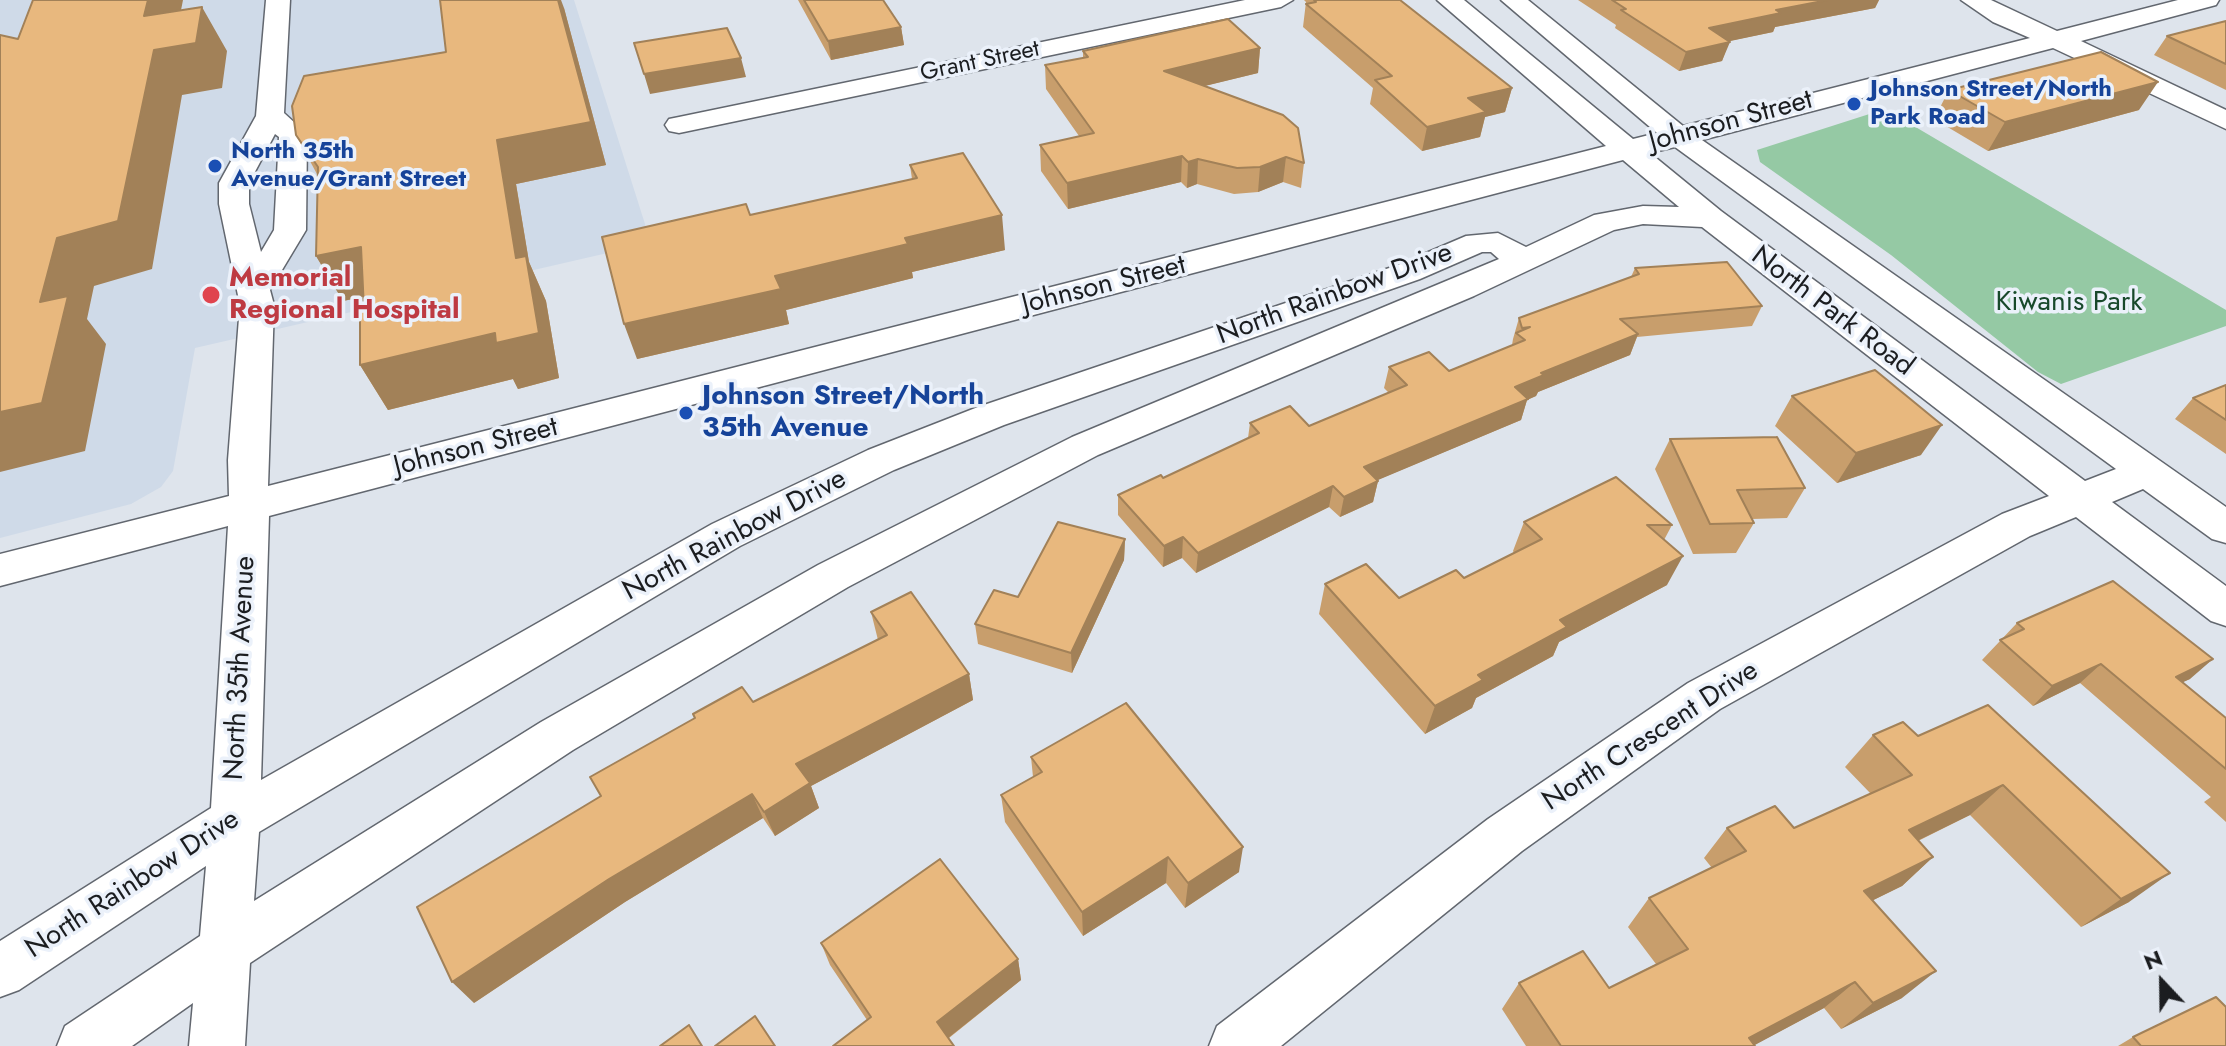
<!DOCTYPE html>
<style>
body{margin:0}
#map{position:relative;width:2226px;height:1046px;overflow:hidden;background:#dee4ec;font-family:Jost,sans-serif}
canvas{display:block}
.north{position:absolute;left:2122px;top:942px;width:80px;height:80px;-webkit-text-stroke:6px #ebf1fa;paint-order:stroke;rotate:338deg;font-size:22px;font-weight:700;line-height:32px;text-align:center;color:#1b1d20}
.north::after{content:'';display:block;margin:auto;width:28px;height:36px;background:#1b1d20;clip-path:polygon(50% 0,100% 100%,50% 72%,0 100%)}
</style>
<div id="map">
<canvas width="2226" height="1046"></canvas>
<div class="north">N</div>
</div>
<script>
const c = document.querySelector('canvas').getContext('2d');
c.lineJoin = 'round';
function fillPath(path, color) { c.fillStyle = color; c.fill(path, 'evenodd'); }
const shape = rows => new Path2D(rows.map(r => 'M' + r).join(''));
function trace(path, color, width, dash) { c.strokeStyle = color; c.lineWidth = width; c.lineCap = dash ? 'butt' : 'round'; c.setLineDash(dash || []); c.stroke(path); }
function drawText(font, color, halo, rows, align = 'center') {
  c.font = font + ' Jost,sans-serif'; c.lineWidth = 7; c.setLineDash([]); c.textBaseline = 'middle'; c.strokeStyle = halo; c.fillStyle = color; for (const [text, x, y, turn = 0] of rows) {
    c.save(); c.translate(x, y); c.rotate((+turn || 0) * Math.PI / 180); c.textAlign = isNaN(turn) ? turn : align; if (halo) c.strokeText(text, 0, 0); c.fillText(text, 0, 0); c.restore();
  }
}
fillPath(shape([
 [0,0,574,0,651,243,195,348,173,471,161,487,131,504,0,538]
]), '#cfdae8');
fillPath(shape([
 [1885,109,2226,310,2226,326,2061,384,2038,372,1891,255,1760,162,1757,150]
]), '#95c9a4');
const minor = shape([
 [266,0,290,0,284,113,307,134,306,230,270,290,274,305,268,486,1606,146,1437,0,1464,0,1633,139,1657,133,1501,0,1528,0,1683,126,2030,38,1993,22,1961,0,1991,0,2057,31,2178,0,2219,0,2216,5,2081,41,2226,110,2226,129,2053,48,1702,140,2226,507,2226,543,2212,539,2143,489,2112,502,2226,586,2226,626,2211,621,2076,517,2030,536,1720,709,1522,851,1281,1046,1209,1046,1217,1026,1488,819,1688,683,2002,514,2049,496,1702,227,1643,224,1614,230,1474,296,1098,455,848,587,573,750,250,963,245,1046,189,1046,193,1003,132,1046,57,1046,65,1026,200,936,206,866,19,990,0,997,0,941,211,808,228,526,0,586,0,554,229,496,228,460,240,305,219,204,219,183,256,116,266,0],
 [275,134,279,137,274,230,261,252,249,204,249,183,275,134],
 [1675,147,2116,469,2085,481,1721,211,1650,153,1675,147],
 [1623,160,1679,207,1643,206,1594,215,1526,247,1498,233,1466,236,1398,265,978,407,868,450,712,524,261,780,269,516,1623,160],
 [1482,252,1491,252,1499,259,1072,437,818,565,541,722,254,901,259,832,740,546,894,470,1004,425,1420,279,1482,252],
 [1245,0,1293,0,1281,7,679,133,669,131,665,125,669,119,679,117,1245,0]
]);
trace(minor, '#62676f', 3);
fillPath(minor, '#fff');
fillPath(shape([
 [798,0,883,0,901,27,904,45,831,60],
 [1304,0,1400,0,1512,88,1505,112,1485,117,1480,137,1422,151,1370,104,1373,88,1303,27,1306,2],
 [1578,0,1879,0,1875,8,1775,27,1773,32,1729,41,1722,61,1679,71,1615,28,1616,25],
 [564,8,606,165,516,184,529,262,546,301,559,378,518,389,513,379,388,410,360,365,364,309,363,297,343,301,316,256,318,176,296,135,446,52],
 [2226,21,2226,90,2154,55,2167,36],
 [1260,48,1258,73,1204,86,1304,163,1301,188,1283,182,1258,192,1234,194,1197,184,1187,188,1181,182,1068,209,1041,171,1040,145,1079,136,1046,89,1045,65,1083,58,1083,51],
 [1949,90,2139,110,1988,151,1934,119],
 [910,165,1005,250,912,272,913,278,786,310,789,324,637,359,750,215,912,179],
 [1635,268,1762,306,1752,326,1637,337,1630,355,1538,392,1536,396,1527,400,1521,420,1377,480,1378,481,1373,502,1340,517,1329,507,1196,573,1182,558,1163,567,1118,515,1118,495,1163,478,1248,438,1250,423,1309,426,1389,393,1384,388,1389,367,1449,371,1512,345,1513,339,1519,318,1631,277],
 [2226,385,2226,454,2175,419,2193,398],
 [1792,396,1921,455,1837,483,1775,426],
 [1670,439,1805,488,1787,518,1752,519,1754,523,1736,553,1693,554,1655,469],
 [1524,522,1672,525,1664,540,1667,585,1559,642,1553,656,1476,698,1472,708,1425,734,1319,614,1325,584,1399,598,1464,578,1514,553,1513,551],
 [1125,539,1124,560,1072,673,978,644,975,624,1018,597],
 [871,612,969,674,973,700,811,786,819,808,775,836,763,818,625,902,474,1003,601,796,695,718,753,702,878,640],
 [2017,623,2190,679,2182,682,2226,718,2226,822,2204,802,2211,797,2080,683,2033,706,1982,660],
 [1988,705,2129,902,2081,927,1970,815,1918,841,1933,857,1902,886,1873,900,1902,998,1841,1029,1824,1008,1754,1045,1755,1046,1526,1046,1502,1009,1519,983,1609,988,1656,964,1628,927,1649,898,1712,868,1704,858,1727,828,1794,828,1871,794,1845,767,1873,735,1918,736],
 [1031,757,1239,872,1185,908,1166,883,1083,936,1005,822,1001,795,1033,777],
 [821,943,1018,959,1021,980,949,1038,867,1020,830,965],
 [2133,1037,2226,1046,2118,1046]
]), '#c89e6c');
fillPath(shape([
 [148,0,183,0,174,46,202,7,227,51,222,88,182,95,152,269,94,286,87,319,106,344,85,451,0,472,0,412,57,238,144,16],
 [558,0,561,0,564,8,606,165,516,184,529,262,546,301,559,378,518,389,513,379,388,410,360,365,516,258,497,140],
 [1828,0,1879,0,1875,8,1775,27,1773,32,1702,47,1709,28,1776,10],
 [901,27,904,45,831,60,828,41],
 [1730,42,1722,61,1679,71,1686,52],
 [1260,48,1258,73,1164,96,1164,71],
 [741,58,746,77,650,94,644,74],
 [2158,82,2139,110,1988,151,2005,122],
 [1512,88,1505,112,1485,117,1480,137,1422,151,1427,127,1468,98],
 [1182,156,1181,182,1068,209,1067,183],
 [1286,157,1283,182,1258,192,1260,167],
 [1198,159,1197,184,1187,188,1188,162],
 [1002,215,1005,250,912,272,913,278,786,310,789,324,637,359,624,324,775,276,905,238],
 [361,247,385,292,343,301,316,256],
 [1638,334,1630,355,1538,392,1536,396,1527,400,1521,420,1359,488,1364,467,1541,373],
 [1942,425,1921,455,1837,483,1856,453],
 [1378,481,1373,502,1340,517,1344,497],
 [1333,486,1329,507,1196,573,1198,553],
 [1183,537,1182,558,1163,567,1164,546],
 [1125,539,1124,560,1072,673,1071,653],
 [1683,556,1667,585,1559,642,1553,656,1476,698,1472,708,1425,734,1435,706,1478,675,1560,620],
 [2213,659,2190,679,2153,696,2176,677],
 [2101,664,2080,683,2033,706,2052,686],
 [969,674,973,700,811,786,819,808,775,836,764,812,796,764],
 [2003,785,1970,815,1878,860,1909,830],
 [752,794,763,818,625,902,474,1003,452,982,609,879],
 [1243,847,1239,872,1185,908,1188,883],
 [1168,857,1166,883,1083,936,1082,912],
 [1933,857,1902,886,1835,919,1864,891],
 [2170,873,2129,902,2081,927,2121,899],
 [1018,959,1021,980,943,1042,937,1022],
 [1936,971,1902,998,1841,1029,1873,1003],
 [1855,982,1824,1008,1753,1046,1749,1038]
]), '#a28158');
const building = shape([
 [33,0,148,0,144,16,202,7,196,43,154,50,118,221,57,238,40,302,68,296,42,403,0,412,0,35,18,39,33,0],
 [440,0,558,0,591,122,497,140,516,258,526,256,539,333,496,343,495,333,360,365,360,310,364,309,361,247,316,256,318,167,296,135,292,106,304,76,446,52,440,0],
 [804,0,883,0,901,27,828,41,804,0],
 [1314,0,1400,0,1512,88,1468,98,1486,112,1427,127,1375,80,1392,76,1306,4,1316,2,1314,0],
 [1612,0,1828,0,1776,10,1781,13,1709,28,1730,42,1686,52,1621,10,1626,9,1612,0],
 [1228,19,1260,48,1164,71,1283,115,1298,128,1304,163,1286,157,1260,167,1237,168,1198,159,1188,162,1182,156,1067,183,1040,145,1094,133,1045,65,1088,57,1083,51,1228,19],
 [2226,21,2226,64,2167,36,2226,21],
 [727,28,741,58,644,74,634,43,727,28],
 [2101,52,2158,82,2005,122,1949,90,2101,52],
 [963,153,1002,215,905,238,908,244,775,276,781,289,624,324,602,237,746,204,750,215,917,178,910,165,963,153],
 [1727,262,1762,306,1620,319,1638,334,1541,373,1544,375,1515,387,1528,399,1364,467,1378,481,1344,497,1333,486,1198,553,1183,537,1164,546,1118,495,1161,475,1163,478,1259,433,1250,423,1290,406,1309,426,1407,385,1389,367,1429,352,1449,371,1525,340,1516,333,1530,327,1522,328,1519,318,1639,274,1635,268,1727,262],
 [1875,370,1942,425,1856,453,1792,396,1875,370],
 [2226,385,2226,420,2193,398,2226,385],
 [1777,437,1805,488,1737,490,1754,523,1710,524,1670,439,1777,437],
 [1616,477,1672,525,1647,525,1683,556,1560,620,1567,627,1478,675,1483,680,1435,706,1325,584,1366,564,1399,598,1456,570,1464,578,1542,539,1524,522,1616,477],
 [1058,522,1125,539,1071,653,975,624,994,590,1018,597,1058,522],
 [2113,581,2213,659,2176,677,2226,718,2226,769,2101,664,2052,686,2000,640,2024,629,2017,623,2113,581],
 [911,592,969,674,796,764,810,783,764,812,752,794,609,879,452,982,417,907,601,796,590,777,695,718,693,714,742,687,753,702,887,635,871,612,911,592],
 [1126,703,1243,847,1188,883,1168,857,1082,912,1001,795,1042,772,1031,757,1126,703],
 [1988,705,2170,873,2121,899,2003,785,1909,830,1933,857,1864,891,1936,971,1873,1003,1855,982,1749,1038,1755,1046,1561,1046,1519,983,1583,951,1609,988,1688,949,1649,898,1746,851,1727,828,1775,806,1794,828,1912,775,1873,735,1903,722,1918,736,1988,705],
 [940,859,1018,959,937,1022,954,1046,833,1046,871,1017,821,943,940,859],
 [2216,997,2226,1007,2226,1046,2141,1046,2133,1037,2216,997],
 [755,1016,775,1046,715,1046,755,1016],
 [689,1025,702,1046,660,1046,689,1025]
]);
fillPath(building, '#e8b87e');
trace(building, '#a28158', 2);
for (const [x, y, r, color] of [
 [1854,104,8,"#1a4fb4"],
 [215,166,8,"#1a4fb4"],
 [211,295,10,"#e0444e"],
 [686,413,8,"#1a4fb4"]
]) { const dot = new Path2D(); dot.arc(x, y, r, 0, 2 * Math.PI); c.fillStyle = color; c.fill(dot); trace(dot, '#ebf1fa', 3); }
drawText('24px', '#1b1d20', '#ebf1fa', [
 ["Grant Street",980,62,-12]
]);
drawText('bold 24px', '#164399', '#ebf1fa', [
 ["Johnson Street/North",1870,90],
 ["Park Road",1870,118],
 ["North 35th",231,152],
 ["Avenue/Grant Street",231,180]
], 'left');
drawText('28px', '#1b1d20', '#ebf1fa', [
 ["Johnson Street",1731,122,-15],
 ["Johnson Street",1104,286,-14],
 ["North Rainbow Drive",1335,295,-20],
 ["North Park Road",1832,312,37],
 ["Johnson Street",476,448,-14],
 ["North Rainbow Drive",735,536,-28],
 ["North 35th Avenue",241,668,-87],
 ["North Crescent Drive",1651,737,-33],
 ["North Rainbow Drive",133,885,-33]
]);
drawText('bold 28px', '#be3a42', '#ebf1fa', [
 ["Memorial",229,279],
 ["Regional Hospital",229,311]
], 'left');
drawText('28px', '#18492b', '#ebf1fa', [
 ["Kiwanis Park",2069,303]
]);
drawText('bold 28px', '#164399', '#ebf1fa', [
 ["Johnson Street/North",702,397],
 ["35th Avenue",702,429]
], 'left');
</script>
